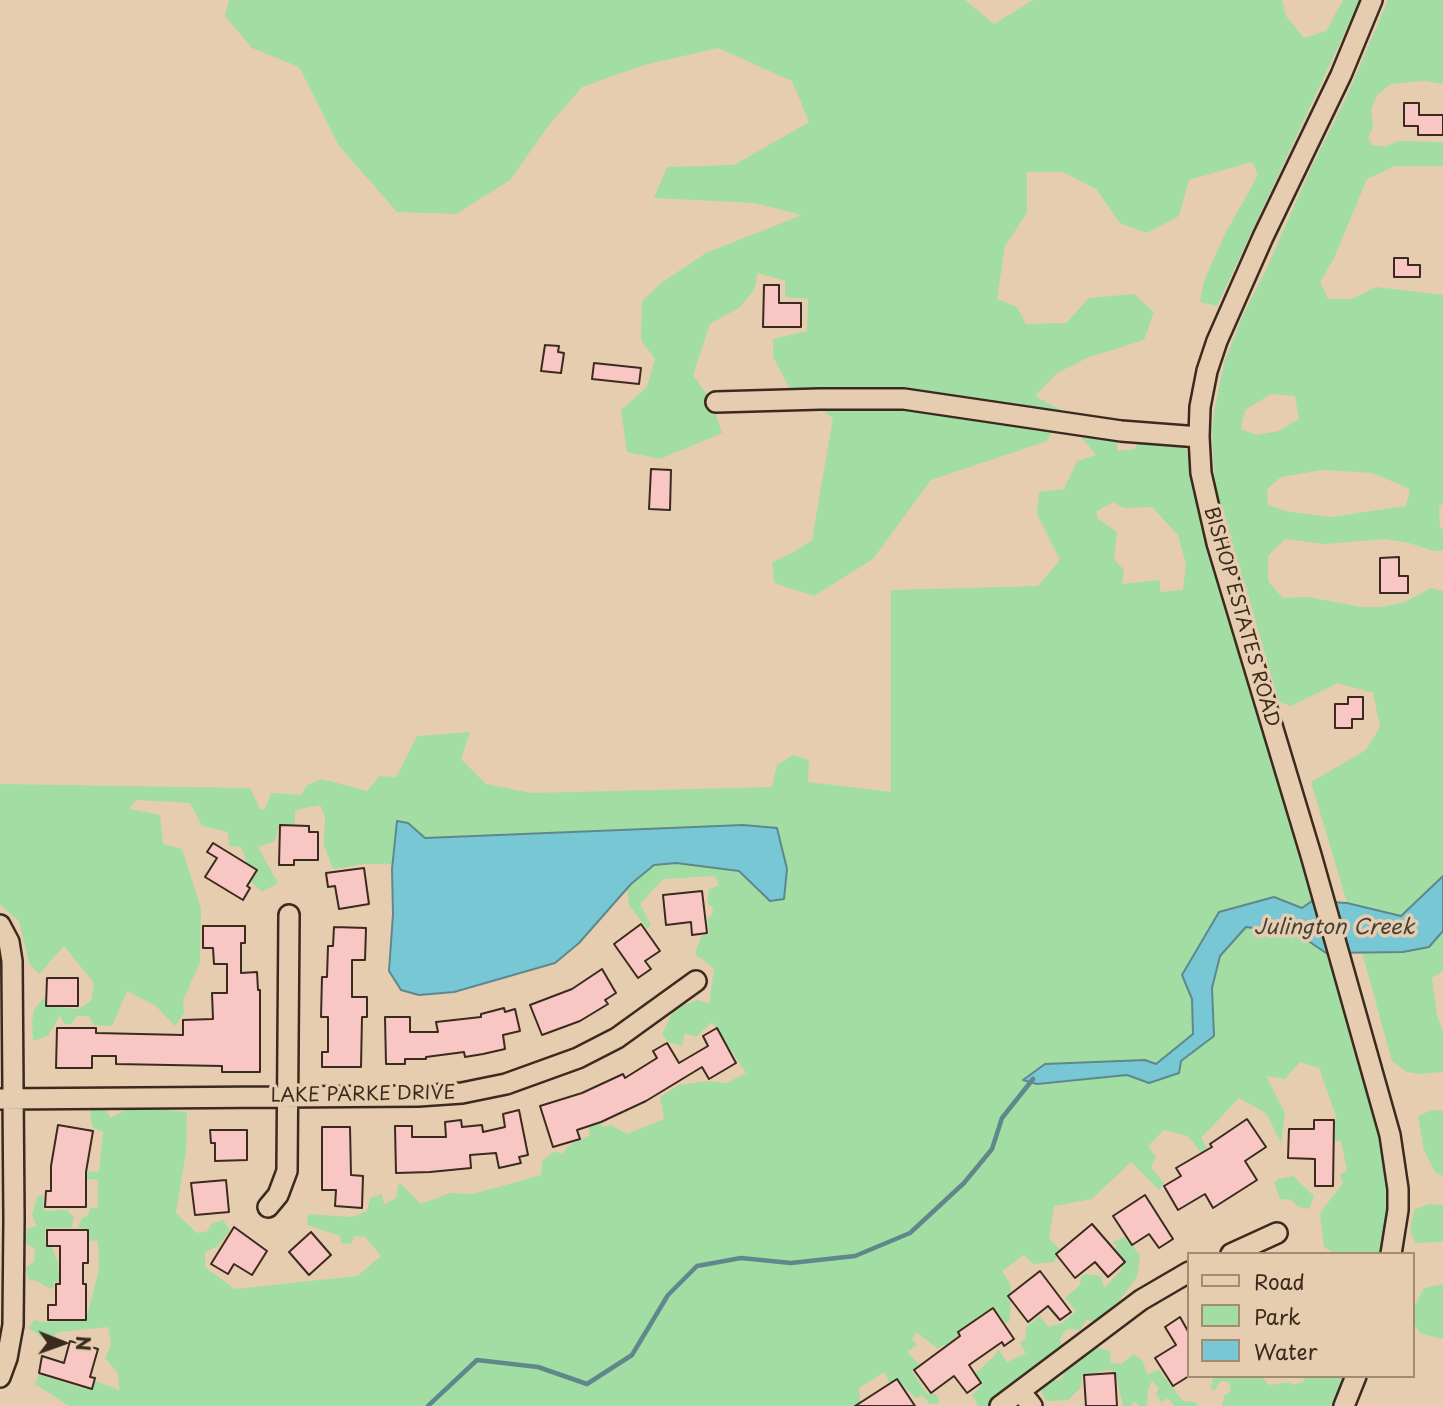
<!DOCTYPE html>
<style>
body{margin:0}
#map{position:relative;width:1443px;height:1406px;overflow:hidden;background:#e7cdaf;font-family:"Playpen Sans",sans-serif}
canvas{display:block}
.legend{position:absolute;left:1187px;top:1252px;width:228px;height:126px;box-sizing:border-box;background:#e7cdaf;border:2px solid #a28c75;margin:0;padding:9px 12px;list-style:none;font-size:21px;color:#3b2a1e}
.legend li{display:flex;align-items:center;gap:14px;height:35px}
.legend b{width:35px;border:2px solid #a28c75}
.north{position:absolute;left:28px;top:1308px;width:70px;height:70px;-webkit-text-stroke:5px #e7cdaf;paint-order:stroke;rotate:91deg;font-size:19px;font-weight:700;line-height:28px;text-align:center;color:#3b2a1e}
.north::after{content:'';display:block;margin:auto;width:24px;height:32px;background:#3b2a1e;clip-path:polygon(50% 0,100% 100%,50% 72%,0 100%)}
</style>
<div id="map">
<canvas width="1443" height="1406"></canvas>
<ul class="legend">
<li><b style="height:9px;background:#e7cdaf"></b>Road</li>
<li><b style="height:19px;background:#a2dda3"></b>Park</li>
<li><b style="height:19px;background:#78c7d5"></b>Water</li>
</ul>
<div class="north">N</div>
</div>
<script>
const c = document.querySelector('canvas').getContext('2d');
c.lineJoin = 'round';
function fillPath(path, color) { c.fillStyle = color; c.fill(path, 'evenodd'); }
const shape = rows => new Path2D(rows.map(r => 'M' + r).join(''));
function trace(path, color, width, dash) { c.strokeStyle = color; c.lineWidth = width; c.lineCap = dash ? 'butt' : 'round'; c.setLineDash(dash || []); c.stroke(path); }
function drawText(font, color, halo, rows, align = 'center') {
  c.font = font + ' "Playpen Sans",sans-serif'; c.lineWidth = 7; c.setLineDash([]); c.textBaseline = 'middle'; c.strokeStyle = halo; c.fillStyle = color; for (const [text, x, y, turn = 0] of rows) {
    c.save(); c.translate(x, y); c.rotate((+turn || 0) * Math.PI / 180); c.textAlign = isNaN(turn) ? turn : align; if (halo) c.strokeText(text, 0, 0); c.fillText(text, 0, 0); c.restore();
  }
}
fillPath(shape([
 [229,0,965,0,994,24,1033,0,1282,0,1286,16,1304,38,1326,31,1343,0,1360,0,1217,306,1200,302,1204,281,1224,236,1258,175,1252,162,1189,180,1179,216,1147,233,1120,223,1096,189,1063,172,1027,172,1027,213,1005,246,997,299,1017,307,1026,324,1066,323,1089,298,1134,294,1154,312,1144,340,1087,358,1057,373,1035,396,1063,411,1047,441,931,480,873,559,814,596,774,583,772,562,794,552,812,540,833,418,789,387,773,357,773,339,807,331,808,299,785,297,785,281,758,273,754,290,740,307,710,324,693,375,711,400,722,433,660,459,627,452,621,410,647,387,655,359,641,340,642,301,661,283,706,253,802,215,754,203,654,198,667,167,734,165,809,122,792,81,718,48,644,65,582,87,549,125,510,180,456,214,397,212,339,146,299,67,252,48,225,16],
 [1388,0,1443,0,1443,84,1425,81,1391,84,1377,95,1371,109,1373,127,1368,137,1372,145,1385,147,1398,141,1443,142,1443,166,1395,166,1367,179,1334,258,1320,282,1328,299,1352,299,1376,287,1443,295,1443,503,1439,507,1440,528,1443,529,1443,550,1434,551,1409,543,1385,539,1325,544,1285,539,1268,556,1268,581,1283,598,1308,597,1361,607,1382,607,1405,602,1431,588,1443,591,1443,876,1401,916,1347,903,1311,782,1366,750,1380,727,1373,693,1338,683,1291,706,1279,702,1215,486,1212,435,1214,412,1224,363,1243,315,1266,270,1310,170,1345,100],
 [1271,394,1295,396,1299,419,1279,431,1256,435,1241,429,1245,410],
 [1322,470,1372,473,1410,489,1406,506,1331,517,1290,512,1268,505,1267,489,1281,477],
 [1072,426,1117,434,1117,451,1135,449,1140,438,1184,446,1192,463,1198,509,1312,901,1302,908,1274,897,1182,975,1192,999,1193,1034,1156,1064,1145,1060,1046,1064,1037,1084,1127,1075,1149,1083,1214,1036,1212,988,1220,956,1246,927,1298,934,1326,953,1377,1109,1388,1175,1391,1209,1383,1254,1335,1254,1324,1247,1320,1213,1343,1183,1340,1175,1347,1170,1341,1141,1333,1141,1334,1124,1337,1119,1319,1068,1300,1062,1285,1079,1266,1076,1285,1113,1281,1143,1266,1113,1239,1098,1201,1138,1211,1155,1207,1160,1188,1136,1164,1130,1148,1146,1156,1157,1151,1167,1164,1183,1159,1190,1131,1162,1092,1199,1054,1206,1049,1239,1060,1249,1054,1262,1033,1264,1024,1255,1002,1271,1011,1285,1010,1320,1006,1324,993,1308,958,1335,973,1359,943,1345,938,1349,916,1332,912,1339,917,1345,907,1352,920,1365,912,1371,927,1394,936,1394,940,1403,930,1404,922,1395,916,1398,904,1387,899,1389,893,1381,889,1383,885,1372,859,1388,861,1406,69,1406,35,1384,39,1374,85,1389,92,1380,119,1390,118,1373,105,1358,111,1345,108,1327,60,1332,45,1340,29,1328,34,1320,44,1322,86,1320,99,1269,98,1241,85,1240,84,1229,78,1228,82,1218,88,1215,90,1208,98,1208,98,1180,54,1175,54,1169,99,1172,103,1132,92,1127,90,1108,106,1109,110,1118,132,1107,187,1112,186,1152,176,1213,197,1233,208,1231,211,1224,223,1220,230,1230,218,1246,205,1252,205,1267,235,1289,357,1276,381,1256,365,1237,355,1236,351,1244,341,1243,340,1236,307,1225,308,1214,352,1217,367,1211,370,1198,382,1194,384,1204,396,1198,399,1182,421,1204,450,1193,473,1194,541,1175,542,1161,555,1151,562,1154,569,1145,590,1135,587,1121,599,1122,603,1127,611,1125,627,1134,664,1119,660,1097,679,1085,707,1081,727,1083,746,1073,712,1022,696,1037,685,1033,682,1046,668,1042,662,1035,674,1009,698,1000,709,1004,714,968,695,954,701,936,709,934,707,918,712,915,713,909,707,902,709,889,719,885,715,876,663,879,640,904,651,925,647,929,629,905,627,889,641,874,654,865,676,863,739,871,770,901,784,899,743,825,424,838,408,823,398,821,392,864,365,864,333,869,324,845,325,816,320,805,295,810,295,825,279,824,275,841,258,847,278,883,262,892,250,881,257,872,247,863,241,847,229,846,228,832,202,826,190,803,136,800,129,809,160,815,163,844,182,849,201,908,200,962,183,1001,184,1013,175,1026,156,1006,127,991,112,1026,94,1025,89,1016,77,1016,71,1024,64,1024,60,1015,48,1036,33,1041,32,1022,34,1010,44,997,46,1006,78,1009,91,1001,94,983,64,946,39,974,29,963,19,921,0,905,0,784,250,788,260,809,265,809,271,793,301,795,307,785,322,779,367,791,379,776,396,777,417,736,470,732,461,759,486,784,532,793,772,787,777,765,793,755,809,760,808,782,891,792,891,590,1038,586,1060,560,1037,514,1039,492,1064,489,1077,461,1096,455],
 [1113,502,1124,508,1152,507,1178,535,1186,564,1183,590,1160,592,1160,580,1122,584,1124,570,1114,559,1117,532,1097,518,1097,511],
 [1443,931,1443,971,1432,978,1437,1016,1443,1031,1443,1072,1419,1074,1407,1072,1392,1061,1362,953,1403,952,1429,947],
 [1432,1110,1443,1111,1443,1176,1435,1172,1424,1151,1418,1116],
 [1293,1176,1314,1196,1309,1209,1299,1207,1291,1200,1280,1199,1274,1183,1278,1179],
 [43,1194,44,1211,67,1210,74,1217,71,1228,45,1228,45,1245,52,1248,58,1262,58,1271,77,1273,62,1281,54,1282,54,1287,50,1289,35,1280,29,1281,26,1267,34,1262,35,1249,26,1243,27,1228,37,1226,32,1215,37,1198],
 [1429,1204,1443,1205,1443,1242,1415,1243,1410,1230,1414,1210],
 [1125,1237,1140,1255,1137,1277,1116,1305,1098,1322,1086,1320,1080,1330,1067,1329,1059,1340,1064,1346,988,1406,978,1406,972,1395,982,1385,975,1374,996,1354,998,1349,1007,1362,1026,1353,1020,1343,1026,1338,1026,1327,1040,1316,1048,1327,1062,1323,1076,1311,1065,1298,1080,1285,1081,1277,1087,1274,1101,1276,1104,1288,1121,1270,1122,1264,1113,1254,1117,1246,1112,1242],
 [1443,1284,1443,1339,1421,1334,1413,1322,1413,1309,1424,1288],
 [1096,1347,1110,1351,1111,1363,1121,1364,1134,1354,1143,1361,1147,1374,1159,1370,1183,1401,1195,1402,1198,1406,1174,1406,1168,1398,1162,1402,1156,1394,1159,1388,1152,1381,1148,1389,1147,1406,1139,1406,1134,1401,1131,1406,1123,1406,1115,1371,1106,1370,1082,1376,1081,1387,1068,1400,1046,1401,1041,1391,1049,1381,1062,1379,1066,1365],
 [1214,1376,1261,1376,1269,1385,1290,1382,1292,1385,1303,1382,1305,1376,1349,1376,1337,1406,1222,1406,1224,1396,1231,1391,1229,1382,1221,1381,1215,1390,1210,1389]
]), '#a2dda3');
const water = shape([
 [397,821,408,823,425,838,743,825,777,828,787,869,784,899,770,901,739,871,676,863,654,865,631,884,579,943,555,963,454,992,419,995,401,990,389,971,393,914,392,869,397,821],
 [1443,876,1443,931,1429,947,1403,952,1326,953,1298,934,1246,927,1220,956,1212,988,1214,1036,1181,1061,1179,1073,1149,1083,1127,1075,1037,1084,1023,1080,1045,1064,1145,1060,1156,1064,1193,1034,1192,999,1182,975,1219,912,1274,897,1302,908,1312,901,1347,903,1401,916,1443,876]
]);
fillPath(water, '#78c7d5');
trace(water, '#60888c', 2);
trace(shape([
 [428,1406,477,1360,538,1367,587,1384,632,1355,668,1295,697,1266,741,1258,791,1263,855,1256,910,1233,964,1183,992,1149,1002,1118,1033,1079]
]), '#60888c', 4.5);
const building = shape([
 [1404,103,1419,103,1419,115,1443,115,1443,135,1418,135,1418,126,1404,126,1404,103],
 [1394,258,1408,258,1408,265,1420,265,1420,277,1394,277,1394,258],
 [764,285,779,285,779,303,801,303,801,327,763,327,764,285],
 [545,345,559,346,558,352,564,353,561,373,541,371,545,345],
 [594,363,641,368,639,384,592,379,594,363],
 [651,469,671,470,670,510,649,509,651,469],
 [1399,557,1399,576,1408,576,1408,593,1380,593,1380,558,1399,557],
 [1348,697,1363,697,1363,719,1352,719,1352,728,1335,728,1335,704,1348,704,1348,697],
 [280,825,309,826,309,832,318,832,318,860,294,860,294,865,279,865,280,825],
 [213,843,257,870,247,886,250,888,243,900,205,877,217,858,207,852,213,843],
 [364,868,369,904,339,909,335,886,328,887,326,873,364,868],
 [702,891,707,933,692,935,691,922,666,925,663,895,702,891],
 [641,924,660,951,645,961,651,969,638,978,614,944,641,924],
 [203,926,245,926,245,943,241,943,241,973,257,972,258,990,260,990,260,1072,222,1072,222,1066,116,1064,116,1056,92,1056,92,1068,56,1068,57,1028,96,1028,96,1033,183,1035,183,1020,213,1019,212,993,227,993,227,964,214,964,213,948,203,948,203,926],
 [334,927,366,928,365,960,352,960,352,997,367,997,367,1017,362,1017,361,1067,322,1067,322,1052,328,1052,328,1017,321,1017,322,977,327,977,328,946,333,946,334,927],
 [602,969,616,993,605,1000,608,1004,580,1021,542,1035,530,1005,572,989,602,969],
 [47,978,78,978,78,1006,46,1006,47,978],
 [504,1008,505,1012,515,1009,520,1031,503,1035,505,1049,483,1054,465,1057,464,1052,426,1057,426,1059,405,1059,405,1064,386,1064,385,1017,410,1017,410,1032,438,1032,436,1022,481,1017,481,1014,504,1008],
 [717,1028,736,1063,709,1079,702,1067,646,1101,601,1122,577,1130,580,1139,553,1147,540,1106,582,1093,623,1074,625,1078,657,1058,653,1051,667,1043,679,1063,708,1046,703,1036,717,1028],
 [519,1110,528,1155,519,1157,521,1163,499,1168,496,1153,470,1155,471,1168,430,1172,396,1173,395,1126,412,1126,412,1137,446,1137,445,1122,461,1120,462,1127,482,1125,483,1132,505,1127,503,1114,519,1110],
 [1247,1119,1266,1147,1245,1161,1257,1180,1213,1208,1205,1194,1178,1210,1164,1186,1181,1176,1176,1168,1212,1147,1210,1144,1247,1119],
 [1314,1120,1334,1120,1333,1186,1315,1186,1315,1159,1288,1158,1289,1129,1314,1129,1314,1120],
 [58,1125,93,1131,86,1172,86,1207,45,1207,46,1191,51,1191,51,1166,58,1125],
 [322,1127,350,1127,351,1175,363,1176,362,1208,335,1206,336,1190,322,1190,322,1127],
 [210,1130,247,1130,247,1160,215,1161,215,1143,211,1143,210,1130],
 [226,1180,229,1212,195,1215,191,1183,226,1180],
 [1145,1195,1173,1239,1159,1248,1149,1234,1132,1245,1113,1216,1145,1195],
 [1092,1224,1125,1262,1108,1277,1095,1262,1075,1278,1056,1254,1092,1224],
 [234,1227,267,1251,252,1275,234,1264,228,1274,211,1264,234,1227],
 [47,1230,88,1230,88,1263,83,1263,83,1284,86,1284,86,1320,48,1320,48,1305,56,1305,56,1284,60,1284,60,1246,47,1246,47,1230],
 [311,1232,331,1255,309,1275,289,1252,311,1232],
 [1040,1271,1071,1312,1060,1320,1048,1306,1028,1322,1008,1296,1040,1271],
 [993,1308,1014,1339,1004,1346,1002,1342,969,1365,981,1383,967,1393,954,1376,931,1393,914,1370,960,1336,958,1332,993,1308],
 [1180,1317,1189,1333,1189,1376,1173,1386,1155,1358,1176,1345,1165,1327,1180,1317],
 [70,1341,98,1349,90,1377,95,1378,92,1389,39,1373,42,1356,64,1363,70,1341],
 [1115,1373,1117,1406,1086,1406,1084,1375,1115,1373],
 [897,1379,915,1406,855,1406,897,1379]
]);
fillPath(building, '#f8c7c4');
trace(building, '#3b2a1e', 2);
const minor = shape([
 [1372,0,1341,75,1263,237,1217,341,1207,371,1200,407,1199,437,1201,473,1217,543,1311,855,1390,1135,1398,1189,1398,1210,1391,1254],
 [716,402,820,399,904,399,1121,431,1199,437],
 [0,925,9,942,12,961,14,1219,13,1325,7,1358,0,1377],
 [0,1099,418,1096,462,1093,506,1084,578,1058,617,1038,696,981],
 [268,1207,278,1195,287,1171,289,915],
 [1231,1254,1277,1233],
 [1020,1391,1032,1406],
 [1000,1406,1141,1300,1189,1272],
 [1344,1406,1356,1376]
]);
trace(minor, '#3b2a1e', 24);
trace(minor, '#e7cdaf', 19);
drawText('19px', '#3b2a1e', '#e7cdaf', [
 ["BISHOP ESTATES ROAD",1241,617,74],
 ["LAKE PARKE DRIVE",363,1095,-1]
]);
drawText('italic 21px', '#444239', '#e7cdaf', [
 ["Julington Creek",1334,928]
]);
</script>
